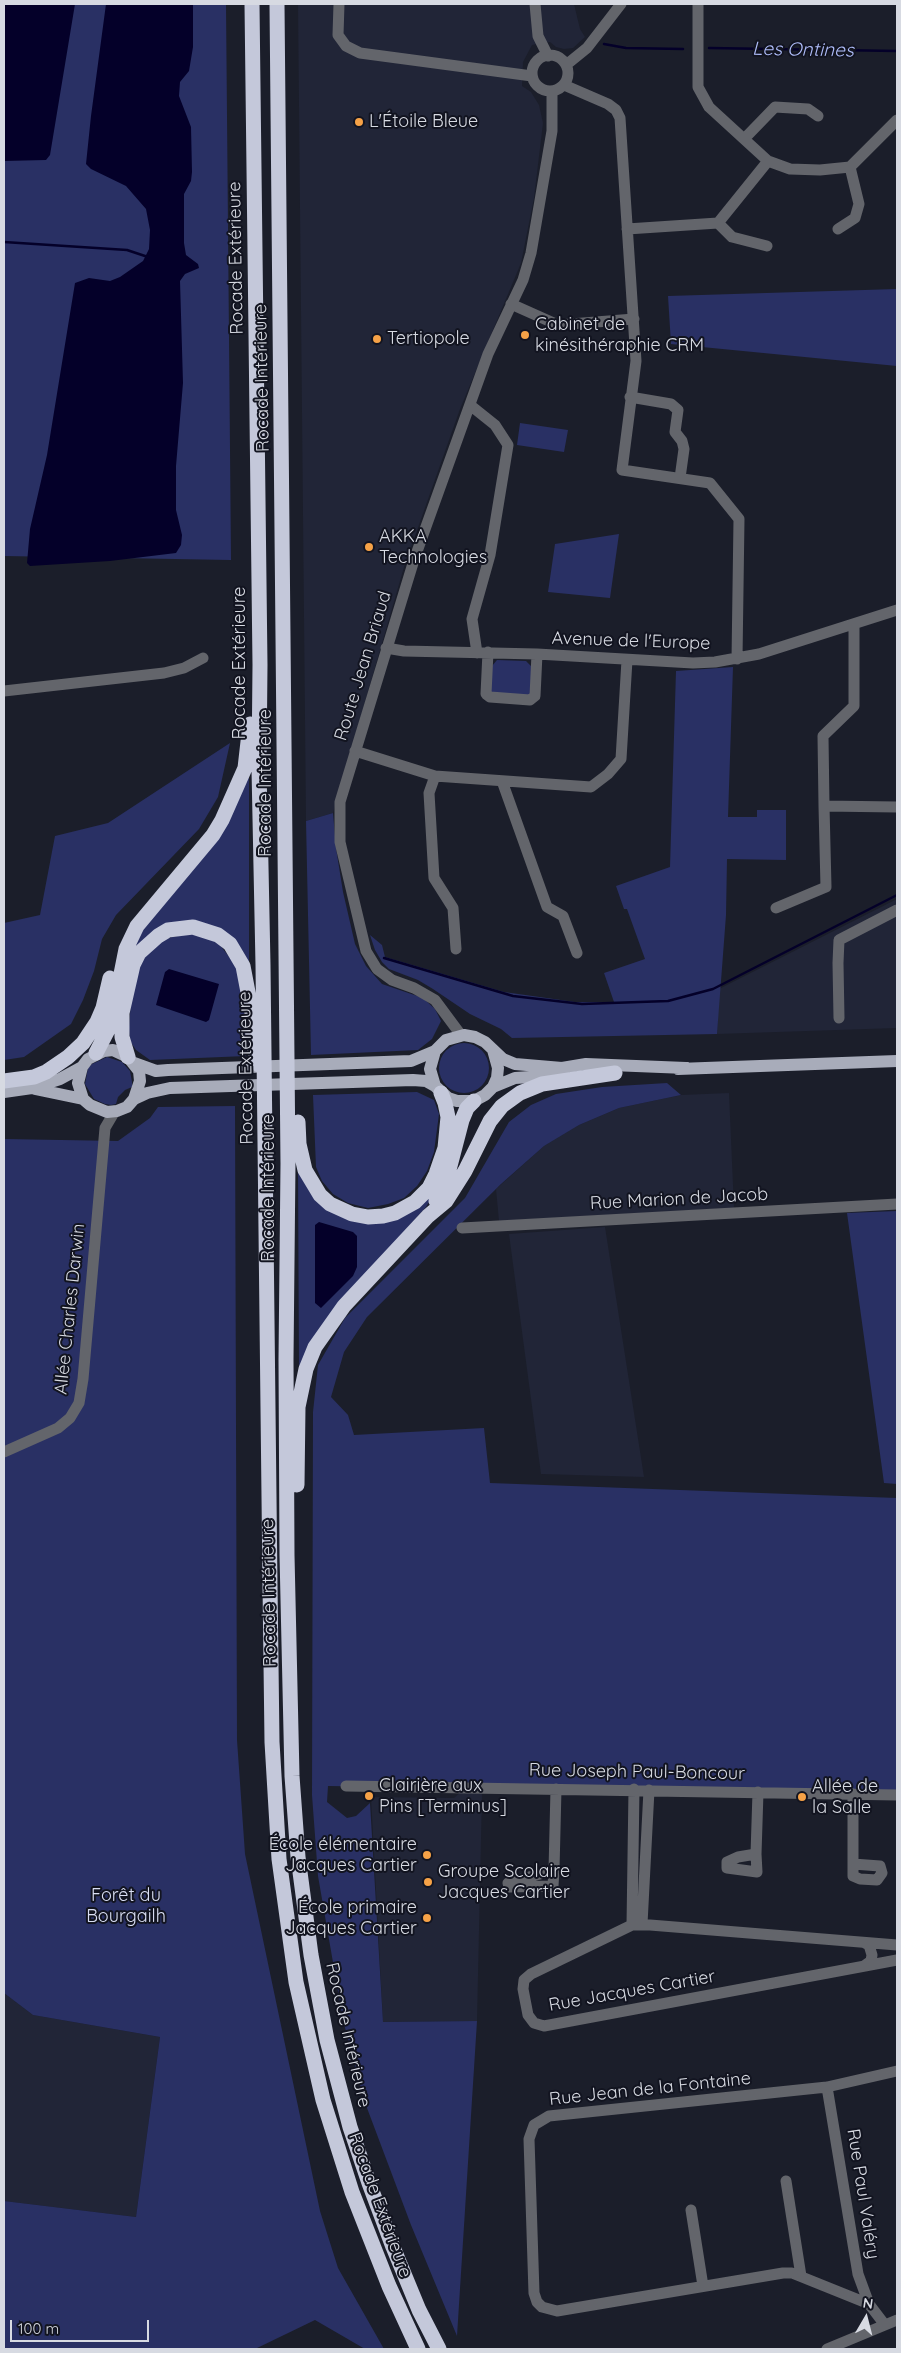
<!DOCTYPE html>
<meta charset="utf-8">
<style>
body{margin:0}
#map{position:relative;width:901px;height:2353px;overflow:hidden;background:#1b1e2a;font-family:Quicksand,sans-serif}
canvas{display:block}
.frame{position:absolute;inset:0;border:5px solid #d7dae2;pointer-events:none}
.north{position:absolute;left:841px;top:2293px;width:50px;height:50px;-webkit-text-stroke:4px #121420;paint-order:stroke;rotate:8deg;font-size:14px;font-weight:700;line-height:20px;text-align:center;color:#d7dae2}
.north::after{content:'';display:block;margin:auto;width:18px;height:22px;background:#d7dae2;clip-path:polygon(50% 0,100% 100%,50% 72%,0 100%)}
.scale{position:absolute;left:10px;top:2320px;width:139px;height:22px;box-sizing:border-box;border:2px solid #d7dae2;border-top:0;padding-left:6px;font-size:15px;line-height:18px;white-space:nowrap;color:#d7dae2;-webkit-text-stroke:4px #121420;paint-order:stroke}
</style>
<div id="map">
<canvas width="901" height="2353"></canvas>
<div class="frame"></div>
<div class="north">N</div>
<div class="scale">100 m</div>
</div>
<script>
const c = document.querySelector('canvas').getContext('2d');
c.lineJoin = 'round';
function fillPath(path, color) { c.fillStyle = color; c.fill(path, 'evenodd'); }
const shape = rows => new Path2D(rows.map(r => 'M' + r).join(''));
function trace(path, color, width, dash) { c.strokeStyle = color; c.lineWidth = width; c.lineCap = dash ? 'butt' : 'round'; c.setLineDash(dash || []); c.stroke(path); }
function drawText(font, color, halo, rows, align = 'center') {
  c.font = font + ' Quicksand,sans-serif'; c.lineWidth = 4; c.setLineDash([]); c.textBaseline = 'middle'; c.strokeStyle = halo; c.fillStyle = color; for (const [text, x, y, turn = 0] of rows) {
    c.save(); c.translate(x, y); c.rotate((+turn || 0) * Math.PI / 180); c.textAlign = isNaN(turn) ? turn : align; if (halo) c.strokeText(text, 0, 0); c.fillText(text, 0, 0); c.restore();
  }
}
fillPath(shape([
 [298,4,574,4,580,29,585,37,573,48,564,49,556,47,550,42,532,45,523,62,522,86,531,92,539,105,543,123,534,198,521,263,460,409,404,567,333,813,306,821],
 [897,899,897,1028,717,1034,719,989],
 [729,1093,734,1208,499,1221,496,1189,544,1146,579,1125,619,1108,681,1095],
 [605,1227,644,1477,541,1474,509,1234],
 [462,1791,482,1794,477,2021,383,2022,371,1797,454,1798],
 [4,1993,33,2015,160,2037,136,2217,4,2201]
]), '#212537');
fillPath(shape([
 [4,4,226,4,231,560,4,556],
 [897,289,897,366,671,344,668,296],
 [520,423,568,430,564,452,517,445],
 [619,534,610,598,548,592,555,544],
 [497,660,526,661,531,666,531,694,528,696,492,693,490,691,492,666],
 [733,667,728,817,757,817,757,810,786,810,786,860,727,859,726,915,717,1034,512,1038,501,1029,470,1014,433,989,418,980,389,969,382,962,375,950,370,935,382,945,385,957,504,992,575,1002,614,1002,604,973,645,959,627,909,624,909,616,886,670,867,676,671],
 [230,743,218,797,199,829,116,915,102,939,94,971,83,1000,71,1024,24,1057,4,1060,4,923,40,915,55,836,108,823],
 [249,771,249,964,196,922,129,953,135,939],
 [333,813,336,848,343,892,355,944,366,966,382,984,423,998,435,1009,441,1021,432,1039,418,1050,311,1055,306,821],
 [193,933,208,937,220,945,237,967,244,1004,246,1056,150,1060,136,1050,130,1041,129,1028,132,986,140,964,150,949,163,939],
 '439 1068a25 25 0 1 1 50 0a25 25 0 1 1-50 0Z',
 [107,1057,122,1062,130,1071,132,1082,132,1087,125,1090,118,1097,116,1104,111,1105,105,1104,94,1099,85,1084,88,1068,92,1064],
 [667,1083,681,1095,619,1108,579,1125,544,1146,501,1184,367,1317,344,1352,331,1397,348,1415,354,1435,484,1428,490,1483,897,1498,897,1795,328,1786,327,1802,347,1818,356,1816,370,1803,383,2022,477,2021,457,2336,411,2225,364,2100,343,2020,318,1876,312,1795,313,1412,318,1365,345,1318,465,1198,509,1122,531,1105,556,1094,602,1087],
 [417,1092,434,1100,439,1114,434,1152,427,1171,417,1186,404,1198,388,1204,368,1208,348,1203,333,1194,322,1181,316,1167,313,1095],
 [235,1106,237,1740,245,1854,320,2211,338,2268,384,2349,365,2349,315,2320,255,2349,4,2349,4,2201,136,2217,160,2037,33,2015,4,1993,4,1139,118,1141,150,1118,158,1107],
 [298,1168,305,1183,373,1223,443,1179,426,1207,401,1235,299,1368],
 [897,1211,897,1484,884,1483,847,1213]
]), '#293064');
fillPath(shape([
 [4,4,75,4,50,155,46,160,4,161],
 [106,4,193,4,193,47,189,71,180,82,179,96,191,127,192,172,191,181,184,194,184,243,186,255,198,264,199,268,185,274,180,281,183,383,176,466,176,510,182,535,181,545,176,553,110,561,30,566,27,563,30,529,47,455,75,283,89,278,110,281,120,277,143,261,149,249,150,230,146,209,126,186,91,169,86,164,91,116],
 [169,969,219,984,209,1020,206,1022,156,1005,165,972],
 [319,1222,353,1232,357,1236,357,1267,353,1276,321,1308,315,1303,315,1225]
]), '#040029');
trace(shape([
 [604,44,626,48,683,49],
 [709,48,897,51],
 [4,242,127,250,148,257],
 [384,958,513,996,582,1004,668,1001,713,989,897,895]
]), '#040029', 2.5);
trace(shape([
 [339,4,338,35,346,46,360,53,532,76],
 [535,4,538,36,548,56],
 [698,4,698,87,709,107,768,161,790,169,820,170,850,167,897,120],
 '532 73a18 18 0 1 1 36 0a18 18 0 1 1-36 0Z',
 [566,65,587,48,621,4],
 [564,85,608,104,616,110,620,118,636,361,622,470,710,483,739,519,737,659],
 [745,138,775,107,808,109,818,116],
 [718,223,732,237,767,246],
 [627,229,718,223,768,161],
 [838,229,855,218,859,204,850,167],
 [511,304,558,325,634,319],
 [630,397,671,404,678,410,675,432,682,441,684,449,680,478],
 [470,405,495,425,508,445,490,555,472,619,477,653],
 [854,624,854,706,823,736,824,806,897,807],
 [386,648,404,651,537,654,693,663,715,662,759,654,897,610],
 [488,652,486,694,490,697,530,700,535,696,537,654],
 [4,691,164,673,184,668,203,658],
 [355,751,435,776,591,787,608,774,621,759,627,660],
 [435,776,429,793,434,878,453,908,456,949],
 [502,781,547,907,563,916,577,953],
 [776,908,826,887,824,806],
 [839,1018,838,963,839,940,897,910],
 [461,1035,435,1000,414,988,392,980,377,969,366,951,340,842,340,802,414,560,488,354,523,280,531,253,552,131,552,91],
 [462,1228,897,1204],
 [4,1452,58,1428,70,1418,79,1403,83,1379,105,1128,115,1111],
 [346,1786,897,1795],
 [756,1854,757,1872,727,1868,727,1862,738,1857,756,1854,758,1792],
 [853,1864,880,1866,882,1873,877,1880,860,1879,853,1876,853,1794],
 [554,1870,508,1883,509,1887,553,1886,554,1870,556,1789],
 [642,1924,649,1790],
 [632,1925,634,1789],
 [897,1945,650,1925,632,1925,531,1974,524,1980,523,1989,528,2015,534,2023,544,2026,897,1960],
 [864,1966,871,1961,872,1955,869,1945,865,1943],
 [827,2087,858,2274,869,2304],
 [786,2181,801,2276],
 [691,2210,703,2286],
 [885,2325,869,2304,792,2273,783,2273,557,2311,542,2307,537,2302,534,2293,529,2139,534,2125,549,2116,827,2087,897,2071],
 [827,2349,897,2320]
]), '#63656b', 11);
trace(shape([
 [493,1050,498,1068,497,1078,493,1087,485,1095,474,1101,457,1101,448,1098,435,1086,430,1069,435,1051,446,1040,464,1035,475,1037,485,1042,503,1059,515,1064,562,1068,586,1064,686,1068],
 [134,1063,156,1071,168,1070,411,1061,435,1051],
 [678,1069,897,1061],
 [493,1087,515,1078,561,1075],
 [35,1089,83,1099],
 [4,1092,32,1088,60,1079,82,1067],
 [134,1099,140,1081,139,1071,128,1057,113,1050,104,1051,88,1059,82,1067,78,1083,83,1099,90,1105,107,1112,117,1111,127,1107,134,1099,147,1093,170,1088,413,1080,426,1081,435,1086]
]), '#a8acba', 12);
trace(shape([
 [252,4,260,665,259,769,263,965,270,1585,272,1742,279,1859,296,1982,323,2100,352,2192,389,2286,418,2349],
 [277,4,288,1163,286,1359,287,1555,292,1776,298,1857,311,1955,327,2040,350,2127,369,2183,393,2247,419,2310,439,2349],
 [96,1053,111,1024,126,949,137,926,213,835,222,820,245,768,250,724],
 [128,1057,122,1037,122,1013,133,965,139,953,158,936,168,930,193,927,218,935,230,944,243,966,252,1013,253,1044,259,1065],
 [4,1081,34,1077,46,1072,68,1057,83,1043,97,1022,103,1008,110,978],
 [298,1122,299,1144,305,1170,320,1195,330,1204,352,1214,368,1217,383,1216,395,1213,415,1202,429,1188,436,1174,445,1148,448,1117,445,1103,441,1093],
 [436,1201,445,1185,462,1120,467,1108,474,1101],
 [297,1485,298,1407,306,1369,315,1347,344,1306,428,1216,446,1201,465,1171,490,1121,502,1106,520,1093,542,1084,615,1073]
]), '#c4c8da', 15);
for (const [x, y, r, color] of [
 [359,122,5,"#f6a247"],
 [525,335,5,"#f6a247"],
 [377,339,5,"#f6a247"],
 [369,547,5,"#f6a247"],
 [369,1796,5,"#f6a247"],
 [802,1797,5,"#f6a247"],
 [427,1855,5,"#f6a247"],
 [428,1882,5,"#f6a247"],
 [427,1918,5,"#f6a247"]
]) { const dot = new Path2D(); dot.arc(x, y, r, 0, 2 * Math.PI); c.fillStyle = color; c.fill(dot); trace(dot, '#121420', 2); }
drawText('18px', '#d7dae2', '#121420', [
 ["L'Étoile Bleue",369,122],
 ["Cabinet de",535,325],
 ["kinésithéraphie CRM",535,346],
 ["Tertiopole",387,339],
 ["AKKA",379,537],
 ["Technologies",379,558],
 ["Clairière aux",379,1786],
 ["Pins [Terminus]",379,1807],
 ["Allée de",812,1787],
 ["la Salle",812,1808],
 ["École élémentaire",417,1845,"right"],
 ["Jacques Cartier",417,1866,"right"],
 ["Groupe Scolaire",438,1872],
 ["Jacques Cartier",438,1893],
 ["École primaire",417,1908,"right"],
 ["Jacques Cartier",417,1929,"right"]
], 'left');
drawText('18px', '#d7dae2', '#121420', [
 ["Rocade Extérieure",236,258,-91],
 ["Rocade Intérieure",262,378,-91],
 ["Avenue de l'Europe",631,641,2],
 ["Rocade Extérieure",240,663,-90],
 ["Route Jean Briaud",363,666,-73],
 ["Rocade Intérieure",266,783,-90],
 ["Rocade Extérieure",246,1068,-91],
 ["Rocade Intérieure",269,1188,-90],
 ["Rue Marion de Jacob",679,1199,-3],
 ["Allée Charles Darwin",70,1309,-84],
 ["Rocade Intérieure",269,1593,-91],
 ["Rue Joseph Paul-Boncour",637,1772,1],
 ["Rue Jacques Cartier",632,1991,-10],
 ["Rocade Intérieure",348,2035,77],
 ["Rue Jean de la Fontaine",650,2089,-6],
 ["Rue Paul Valéry",863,2194,81],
 ["Rocade Extérieure",380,2205,70]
]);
drawText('18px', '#dadff4', '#121420', [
 ["Forêt du",126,1896],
 ["Bourgailh",126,1917]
]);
drawText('italic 19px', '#afbdfa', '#121420', [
 ["Les Ontines",803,50,1]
]);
</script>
